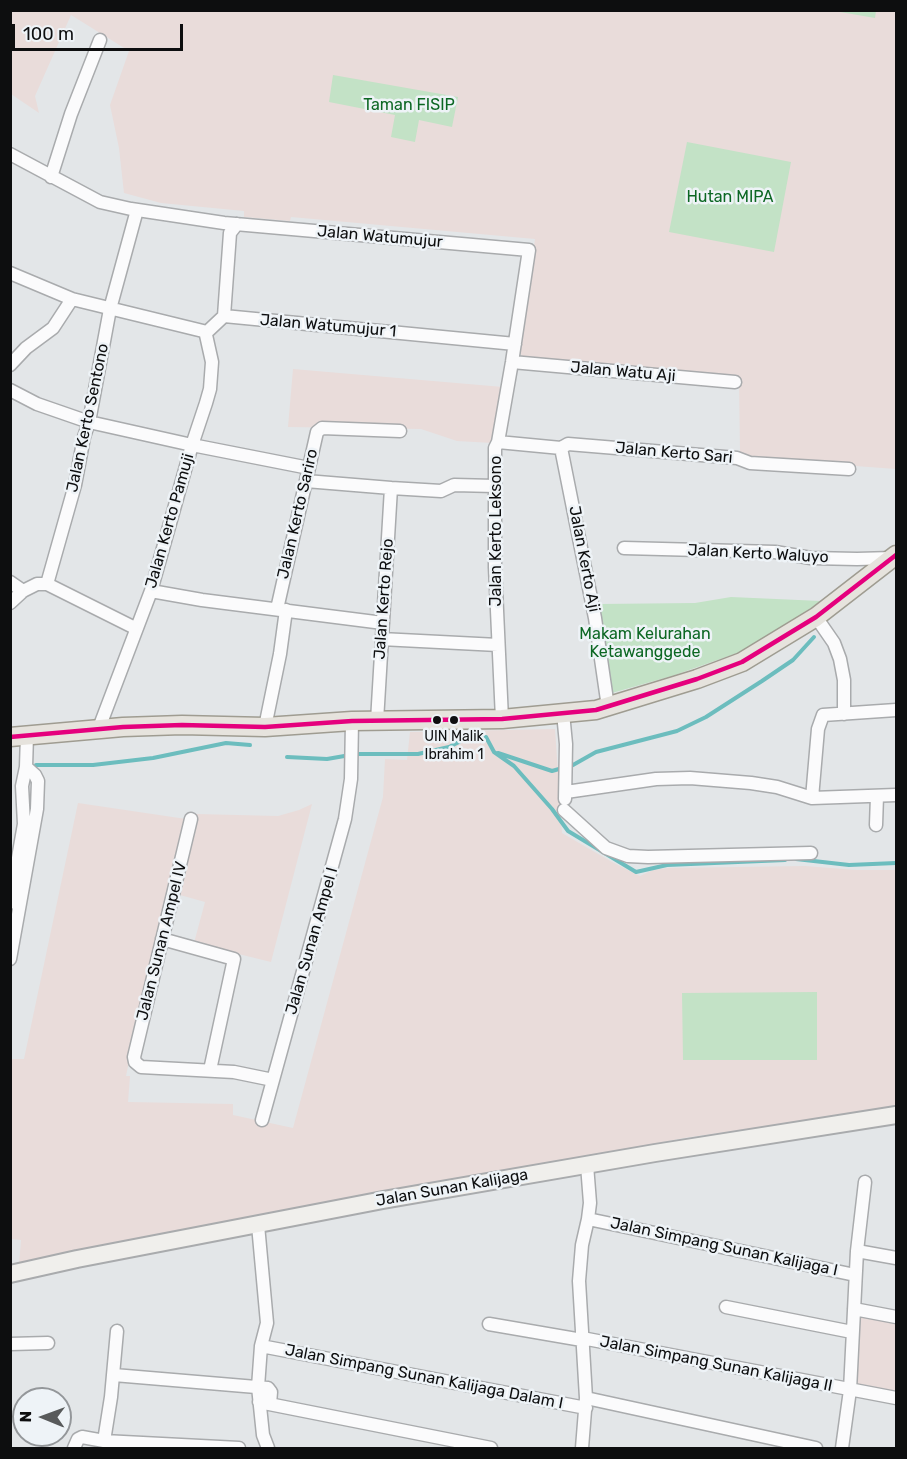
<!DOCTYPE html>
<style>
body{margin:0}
#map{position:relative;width:907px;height:1459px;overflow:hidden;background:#e3e6e8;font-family:Rubik,sans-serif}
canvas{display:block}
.frame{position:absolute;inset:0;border:12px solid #0d0e0f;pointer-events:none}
.north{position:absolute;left:12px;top:1387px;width:60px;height:60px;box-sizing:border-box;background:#eef3f7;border:2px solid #94979a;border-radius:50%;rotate:271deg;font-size:16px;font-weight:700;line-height:24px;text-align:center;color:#0d0e0f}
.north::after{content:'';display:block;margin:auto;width:21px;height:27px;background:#585a5b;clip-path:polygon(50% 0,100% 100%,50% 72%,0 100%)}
.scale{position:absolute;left:12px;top:24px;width:171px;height:27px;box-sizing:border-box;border:3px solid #0d0e0f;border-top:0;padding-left:8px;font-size:18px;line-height:21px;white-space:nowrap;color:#0d0e0f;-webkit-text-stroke:4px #eef3f7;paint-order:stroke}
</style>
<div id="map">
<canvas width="907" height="1459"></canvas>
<div class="frame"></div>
<div class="north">N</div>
<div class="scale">100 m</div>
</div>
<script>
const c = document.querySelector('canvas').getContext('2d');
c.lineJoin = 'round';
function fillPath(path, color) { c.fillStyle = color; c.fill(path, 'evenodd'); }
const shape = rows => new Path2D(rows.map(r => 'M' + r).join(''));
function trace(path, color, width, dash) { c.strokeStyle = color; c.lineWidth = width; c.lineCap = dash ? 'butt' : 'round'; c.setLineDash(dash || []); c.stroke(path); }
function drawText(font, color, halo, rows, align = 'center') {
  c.font = font + ' Rubik,sans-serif'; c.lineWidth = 5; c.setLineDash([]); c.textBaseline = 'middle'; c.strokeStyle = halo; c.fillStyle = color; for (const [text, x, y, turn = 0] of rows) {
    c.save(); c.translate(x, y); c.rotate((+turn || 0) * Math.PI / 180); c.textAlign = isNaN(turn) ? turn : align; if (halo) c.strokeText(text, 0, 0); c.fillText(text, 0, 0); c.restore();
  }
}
fillPath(shape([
 [11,11,896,11,896,469,746,458,740,452,739,379,523,358,519,351,535,239,291,217,290,221,244,217,244,211,161,203,124,193,119,148,110,105,129,51,71,15,35,96,39,113,11,94],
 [293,369,503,387,493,443,457,441,421,429,288,427],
 [555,729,562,833,612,862,640,876,653,870,668,868,805,866,856,870,896,870,896,1108,684,1138,19,1265,21,1240,11,1239,11,1059,24,1059,78,803,186,819,141,1003,126,1076,130,1076,128,1102,233,1104,233,1115,293,1128,383,797,385,759,407,760,410,732],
 [312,804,271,962,194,943,205,902,180,895,188,864,185,863,196,814,278,816,299,810],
 [856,1316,896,1323,896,1391,854,1383]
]), '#e9dcda');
fillPath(shape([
 [840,11,840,10,876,11,875,18,840,12],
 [333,75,458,97,452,127,419,120,415,142,391,137,395,115,329,102],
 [687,142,791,162,774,252,669,232],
 [731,597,821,601,771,635,740,652,675,675,612,693,599,604,695,603],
 [817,992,817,1060,683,1060,682,993]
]), '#c3e2c6');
trace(shape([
 [498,753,552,771,573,765,596,752,677,731,706,717,762,681,793,660,814,637],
 [287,757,327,759,356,754,418,754,449,747,461,741,486,737,494,752,514,766,552,809,568,831,636,872,667,865,785,860],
 [36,765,93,765,153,758,226,743,250,745],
 [796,859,849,865,896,863]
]), '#6cbdbe', 4);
const street = shape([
 [10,154,100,202,131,209,224,223,529,250,512,362,498,442,495,448,495,567,502,719],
 [51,177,71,114,100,40],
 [10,273,72,299,207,332],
 [224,316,515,344],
 [224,316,230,233,237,224],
 [512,362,735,382],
 [10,365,26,348,53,328,72,299],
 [10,390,37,404,89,422,192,445,309,468],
 [498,442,561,448,568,444,737,458,750,463,849,469],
 [561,448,595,618,608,707],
 [306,481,391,488],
 [624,548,775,552,811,558,857,559,892,558],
 [10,582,23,591],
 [47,584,75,485,84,437,89,422,110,309,137,210],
 [151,591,202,600,383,623],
 [10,603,23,591,37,584,47,584,135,628],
 [277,609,317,432,322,428,400,431],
 [816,617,834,643,840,659,844,680,844,714],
 [381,639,498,645],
 [563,713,566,744,565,799],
 [377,721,391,488,441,491,454,485,495,486],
 [265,727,280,654,286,610],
 [99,728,151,591,192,445,206,403,210,389,212,362,206,335,207,332,224,316],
 [566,792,656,779,690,778,751,783,777,787,812,798,896,795],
 [812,798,818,729,823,715,896,710],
 [564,810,606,848,628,856,648,857,811,853],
 [191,819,134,1057,135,1062,141,1067,234,1072,273,1080],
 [876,825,877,796],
 [10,903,24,824,22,786,26,767,27,735],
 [162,939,234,959,210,1070],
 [10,959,37,809,38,781,35,775,26,767],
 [262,1120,345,819,351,779,352,721],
 [588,1219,855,1275],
 [258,1225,267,1323,261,1346,258,1387,263,1435,268,1448],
 [857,1251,896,1258],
 [726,1307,852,1332],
 [854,1309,896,1317],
 [489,1324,582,1340],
 [117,1331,111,1397,104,1441,239,1448],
 [582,1338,896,1398],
 [10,1344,48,1343],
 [261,1346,586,1408],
 [114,1375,268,1388,271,1392,270,1404],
 [586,1398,816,1448],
 [259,1402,491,1448],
 [74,1448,78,1439,82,1437,104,1441],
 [582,1448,586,1398,579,1281,582,1245,588,1219,590,1203,587,1165],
 [842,1448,850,1390,857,1251,865,1182]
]);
const secondary = shape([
 [10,1274,77,1259,383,1200,655,1153,896,1115]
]);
const primary = shape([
 [10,737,123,727,182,725,265,727,352,721,502,719,596,710,697,679,742,662,816,617,896,555]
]);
trace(street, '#a9abad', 15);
trace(secondary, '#a9abad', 20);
trace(primary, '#9f9c91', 21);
trace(street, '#fbfbfc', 12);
trace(secondary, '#f0efec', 16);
trace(primary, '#e6e3dd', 18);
trace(shape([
 [10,737,123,727,182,725,265,727,352,721,502,719,596,710,697,679,742,662,816,617,896,555]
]), '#e5007d', 4.5);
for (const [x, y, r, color] of [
 [437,720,5,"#0d0e0f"],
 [454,720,5,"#0d0e0f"]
]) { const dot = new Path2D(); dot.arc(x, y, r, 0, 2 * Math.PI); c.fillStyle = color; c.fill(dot); trace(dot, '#eef3f7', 2); }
drawText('14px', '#0d0e0f', '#eef3f7', [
 ["UIN Malik",454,737],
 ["Ibrahim 1",454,755]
]);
drawText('16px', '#0c6723', '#eef3f7', [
 ["Taman FISIP",409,105],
 ["Hutan MIPA",730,197],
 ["Makam Kelurahan",645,634],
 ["Ketawanggede",645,652]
]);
drawText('16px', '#0d0e0f', '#eef3f7', [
 ["Jalan Watumujur",380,237,5],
 ["Jalan Watumujur 1",328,326,5],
 ["Jalan Watu Aji",623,372,5],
 ["Jalan Kerto Sentono",88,418,-78],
 ["Jalan Kerto Sari",674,453,5],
 ["Jalan Kerto Sariro",298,514,-77],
 ["Jalan Kerto Pamuji",170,521,-74],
 ["Jalan Kerto Leksono",496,531,-90],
 ["Jalan Kerto Waluyo",758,554,3],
 ["Jalan Kerto Aji",584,559,79],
 ["Jalan Kerto Rejo",384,599,-86],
 ["Jalan Sunan Ampel IV",162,941,-76],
 ["Jalan Sunan Ampel I",312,941,-74],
 ["Jalan Sunan Kalijaga",452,1188,-10],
 ["Jalan Simpang Sunan Kalijaga I",724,1247,12],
 ["Jalan Simpang Sunan Kalijaga II",716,1364,11],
 ["Jalan Simpang Sunan Kalijaga Dalam I",424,1377,11]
]);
</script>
